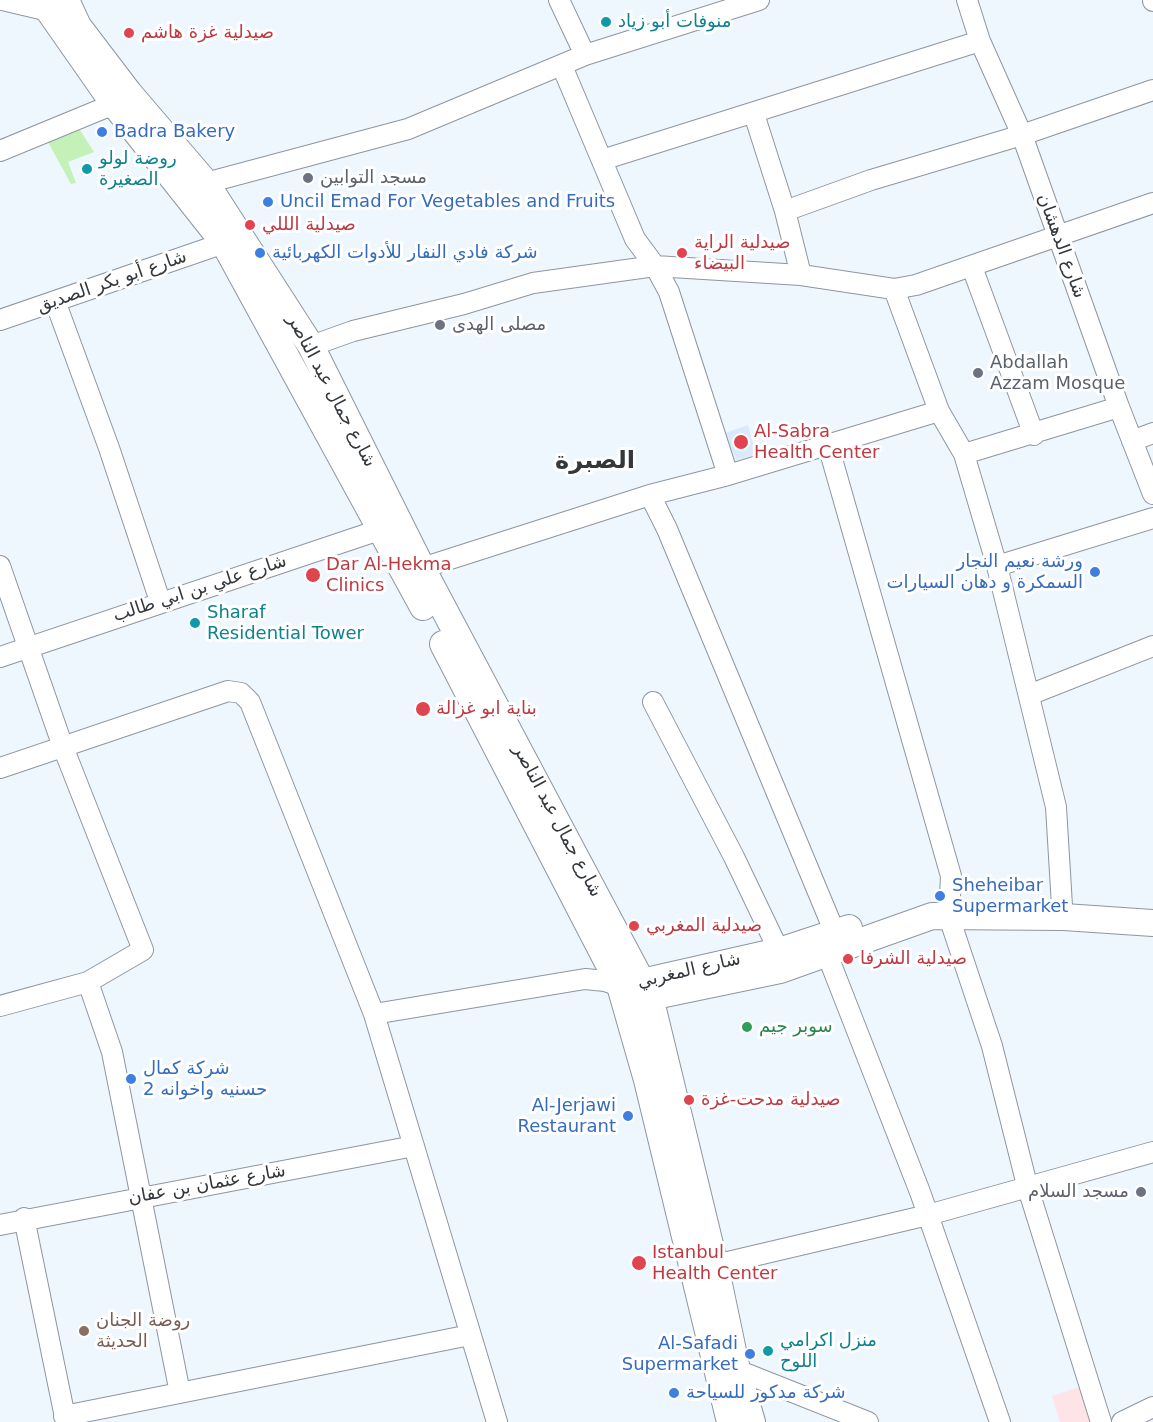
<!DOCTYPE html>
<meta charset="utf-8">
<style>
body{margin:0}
canvas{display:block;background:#eef6fe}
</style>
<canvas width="1153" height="1422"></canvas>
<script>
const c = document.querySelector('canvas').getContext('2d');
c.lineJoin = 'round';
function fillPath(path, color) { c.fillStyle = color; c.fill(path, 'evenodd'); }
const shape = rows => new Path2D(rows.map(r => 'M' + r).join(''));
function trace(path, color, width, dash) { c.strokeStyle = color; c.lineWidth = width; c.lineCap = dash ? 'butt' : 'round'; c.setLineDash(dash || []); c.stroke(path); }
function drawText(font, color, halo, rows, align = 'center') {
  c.font = font + ' "DejaVu Sans","Noto Naskh Arabic",sans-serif'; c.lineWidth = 6; c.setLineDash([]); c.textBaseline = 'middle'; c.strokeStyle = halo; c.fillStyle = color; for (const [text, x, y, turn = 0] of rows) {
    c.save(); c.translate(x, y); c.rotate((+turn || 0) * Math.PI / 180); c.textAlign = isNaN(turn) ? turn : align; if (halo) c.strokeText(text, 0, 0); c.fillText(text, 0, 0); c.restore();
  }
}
fillPath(shape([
 [1083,1386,1095,1422,1060,1422,1052,1396]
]), '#fee3e7');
fillPath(shape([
 [748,425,753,443,757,442,758,446,763,440,767,452,736,460,725,433]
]), '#dbeafa');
fillPath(shape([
 [78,127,94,152,68,162,76,183,71,184,48,142]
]), '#c3f1b7');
const minor = shape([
 [2,0,49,11],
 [559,0,585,55],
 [967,0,980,41,1022,135,1119,407,1153,494],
 [1153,0,1153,1],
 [562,66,635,239,655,266,669,292,728,475],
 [754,114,785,211,801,275],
 [0,151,114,104],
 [602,160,980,41],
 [206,183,408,129,585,55,759,0],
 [785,211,871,180,1022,135,1153,90],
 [972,267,1034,435],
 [894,289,939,411,964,454,997,566,1056,807,1062,906],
 [55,301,109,448,160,601],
 [0,320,224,243],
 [311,346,353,331,464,304,533,283,655,266,801,275,894,289,916,285,1153,203],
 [1132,441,1153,433],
 [828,445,951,876,949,917,992,1046,1027,1185,1101,1422],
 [964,454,1119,407],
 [650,495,667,529,835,933],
 [0,566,63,747,143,950,88,982,112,1052,180,1393],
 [997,566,1153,518],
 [422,568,650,495,728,475,939,411],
 [0,657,394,525],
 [1029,695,1153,646],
 [653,702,734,857,779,951],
 [0,768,228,691,241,693,250,702,374,1014,497,1422],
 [827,954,920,1192,1000,1422],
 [0,1006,88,982],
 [374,1014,585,979,605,981,620,986],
 [24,1218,66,1422],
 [0,1225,414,1146],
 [715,1265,928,1215,1153,1152],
 [737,1370,868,1422],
 [64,1416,470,1335],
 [1122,1422,1153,1407]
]);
const major = shape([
 [45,0,49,11,114,104,224,243,423,607],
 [66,0,78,26,129,93,206,183,311,346,422,568,650,997,715,1265,737,1370,752,1422],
 [443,644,620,986,647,1080,730,1422],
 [629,985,779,951,849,928],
 [634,991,650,997,780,970,932,916,1064,917,1153,923]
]);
trace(minor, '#8e96a0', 22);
trace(major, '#8e96a0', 28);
trace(minor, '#fff', 20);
trace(major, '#fff', 26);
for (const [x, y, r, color] of [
 [606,22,6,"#0f9aa8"],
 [129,33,6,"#e0444e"],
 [102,132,6,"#3f7fe0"],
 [87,169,6,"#0f9aa8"],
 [308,178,6,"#6b7280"],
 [268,202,6,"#3f7fe0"],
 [250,225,6,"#e0444e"],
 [260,253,6,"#3f7fe0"],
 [682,253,6,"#e0444e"],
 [440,325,6,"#6b7280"],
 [978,373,6,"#6b7280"],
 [741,442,8,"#e0444e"],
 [1095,572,6,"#3f7fe0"],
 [313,575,8,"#e0444e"],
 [195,623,6,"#0f9aa8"],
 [423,709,8,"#e0444e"],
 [940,896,6,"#3f7fe0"],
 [634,926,6,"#e0444e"],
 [848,959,6,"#e0444e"],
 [747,1027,6,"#2e9e5b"],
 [131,1079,6,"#3f7fe0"],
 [689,1100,6,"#e0444e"],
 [628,1116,6,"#3f7fe0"],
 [1141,1192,6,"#6b7280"],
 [639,1263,8,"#e0444e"],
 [84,1331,6,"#8d6e63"],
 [768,1351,6,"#0f9aa8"],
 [750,1354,6,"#3f7fe0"],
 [674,1393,6,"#3f7fe0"]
]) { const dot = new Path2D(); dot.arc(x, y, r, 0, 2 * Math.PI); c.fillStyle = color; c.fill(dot); trace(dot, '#fff', 2); }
drawText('18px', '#0d838f', '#fff', [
 ["منوفات أبو زياد",618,22],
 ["روضة لولو",99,159],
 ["الصغيرة",99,180],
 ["Sharaf",207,613],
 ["Residential Tower",207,634],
 ["منزل اكرامي",780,1341],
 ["اللوح",780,1362]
], 'left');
drawText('18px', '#be3a42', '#fff', [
 ["صيدلية غزة هاشم",141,33],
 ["صيدلية الللي",262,225],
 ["صيدلية الراية",694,243],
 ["البيضاء",694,264],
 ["Al-Sabra",754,432],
 ["Health Center",754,453],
 ["Dar Al-Hekma",326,565],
 ["Clinics",326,586],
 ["بناية ابو غزالة",436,709],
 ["صيدلية المغربي",646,926],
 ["صيدلية الشرفا",860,959],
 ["صيدلية مدحت-غزة",701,1100],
 ["Istanbul",652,1253],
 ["Health Center",652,1274]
], 'left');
drawText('18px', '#366cbe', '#fff', [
 ["Badra Bakery",114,132],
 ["Uncil Emad For Vegetables and Fruits",280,202],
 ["شركة فادي النفار للأدوات الكهربائية",272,253],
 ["ورشة نعيم النجار",1083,562,"right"],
 ["السمكرة و دهان السيارات",1083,583,"right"],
 ["Sheheibar",952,886],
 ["Supermarket",952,907],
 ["شركة كمال",143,1069],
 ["حسنيه واخوانه 2",143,1090],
 ["Al-Jerjawi",616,1106,"right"],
 ["Restaurant",616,1127,"right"],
 ["Al-Safadi",738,1344,"right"],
 ["Supermarket",738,1365,"right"],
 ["شركة مدكور للسياحة",686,1393]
], 'left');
drawText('18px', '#5b616d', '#fff', [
 ["مسجد التوابين",320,178],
 ["مصلى الهدى",452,325],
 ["Abdallah",990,363],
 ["Azzam Mosque",990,384],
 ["مسجد السلام",1129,1192,"right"]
], 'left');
drawText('18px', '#34383c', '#fff', [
 ["شارع الدهشان",1061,246,70],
 ["شارع أبو بكر الصديق",112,282,-19],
 ["شارع جمال عبد الناصر",331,391,62],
 ["شارع علي بن ابي طالب",200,589,-18],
 ["شارع جمال عبد الناصر",557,821,62],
 ["شارع المغربي",689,971,-13],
 ["شارع عثمان بن عفان",207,1185,-10]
]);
drawText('18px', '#27864d', '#fff', [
 ["سوبر جيم",759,1027]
], 'left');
drawText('18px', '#785e54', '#fff', [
 ["روضة الجنان",96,1321],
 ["الحديثة",96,1342]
], 'left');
drawText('bold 24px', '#34383c', '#fff', [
 ["الصبرة",595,462]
]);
</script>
